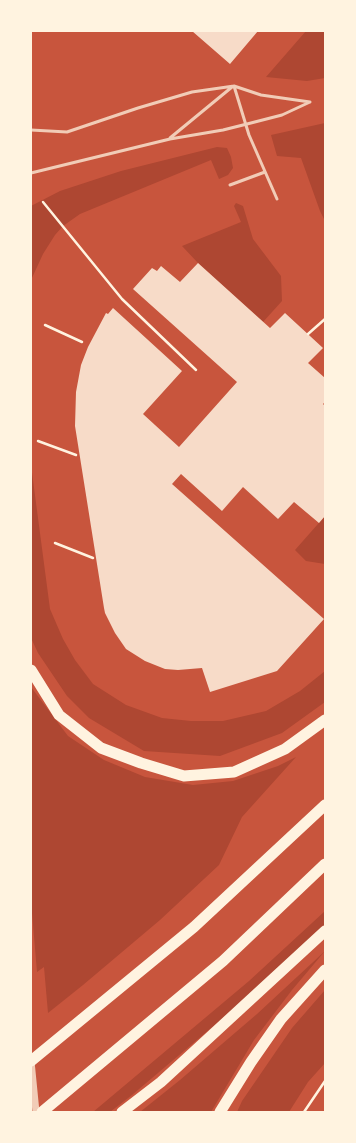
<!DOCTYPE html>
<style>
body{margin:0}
#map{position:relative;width:356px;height:1143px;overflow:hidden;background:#c8553d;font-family:"Open Sans",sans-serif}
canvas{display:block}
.frame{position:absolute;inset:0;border:32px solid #fff3e0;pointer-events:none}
</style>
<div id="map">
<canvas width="356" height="1143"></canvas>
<div class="frame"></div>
</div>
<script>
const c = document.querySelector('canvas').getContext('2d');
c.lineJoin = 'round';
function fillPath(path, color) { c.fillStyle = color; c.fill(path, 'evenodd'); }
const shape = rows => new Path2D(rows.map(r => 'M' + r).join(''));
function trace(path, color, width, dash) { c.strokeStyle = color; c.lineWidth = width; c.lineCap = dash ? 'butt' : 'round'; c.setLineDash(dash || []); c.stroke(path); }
fillPath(shape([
 [306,31,325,31,325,78,307,81,266,77],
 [325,123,325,221,320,211,301,158,277,156,271,135],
 [217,147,227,148,231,157,233,168,228,175,219,179,211,160,80,214,63,226,55,235,43,254,31,280,31,206,60,191,121,171],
 [236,203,243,206,253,239,281,276,282,301,263,322,198,263,182,246,241,222,234,206],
 [31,465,50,609,63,639,75,660,93,684,126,705,162,718,191,721,223,721,266,711,300,691,325,671,325,702,282,733,220,756,144,751,89,718,67,696,38,653,31,638],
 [325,516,325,564,306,561,295,550],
 [31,687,68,736,104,760,145,777,193,785,233,781,278,766,296,757,242,817,219,865,160,920,83,985,48,1013,44,967,37,972,31,901],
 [325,911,325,927,230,1012,132,1095,110,1112,93,1112,249,981],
 [325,951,292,990,254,1040,211,1112,140,1112,180,1080,257,1014],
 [325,990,325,1063,308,1082,289,1112,237,1112,242,1101,292,1028]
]), '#ae4732');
fillPath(shape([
 [192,31,258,31,230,64],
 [198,263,270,328,285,313,323,348,308,363,325,378,325,402,323,404,325,406,325,516,319,523,294,502,278,519,243,487,222,511,181,474,172,484,324,619,277,671,210,692,202,668,178,670,165,669,145,661,126,649,115,633,105,613,104,608,75,426,76,392,81,365,88,347,106,313,108,314,113,308,182,371,143,414,179,447,237,382,133,289,152,268,157,271,161,266,180,282]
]), '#f7dbc8');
trace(shape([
 [43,202,122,299,196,370],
 [45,325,82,342],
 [308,334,325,319],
 [38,441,76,455],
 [55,543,93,558],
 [304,1112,325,1081]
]), '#fff3e0', 2.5);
trace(shape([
 [234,86,249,135,277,199],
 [31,130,67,132,138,108,192,92,234,86,261,95,310,102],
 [170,138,232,87],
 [31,173,170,139,223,130,247,124,282,115,310,102],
 [230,185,265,172]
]), '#f1ccb7', 3);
trace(shape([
 [31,1061,36,1112]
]), '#f1ccb7', 7);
trace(shape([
 [31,670,59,715,101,748,141,763,184,776,234,772,285,749,325,720],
 [31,1061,194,927,325,805],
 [42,1112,223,961,325,864],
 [122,1112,161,1082,325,931],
 [220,1112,251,1062,281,1019,325,970]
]), '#fff3e0', 11);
</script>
